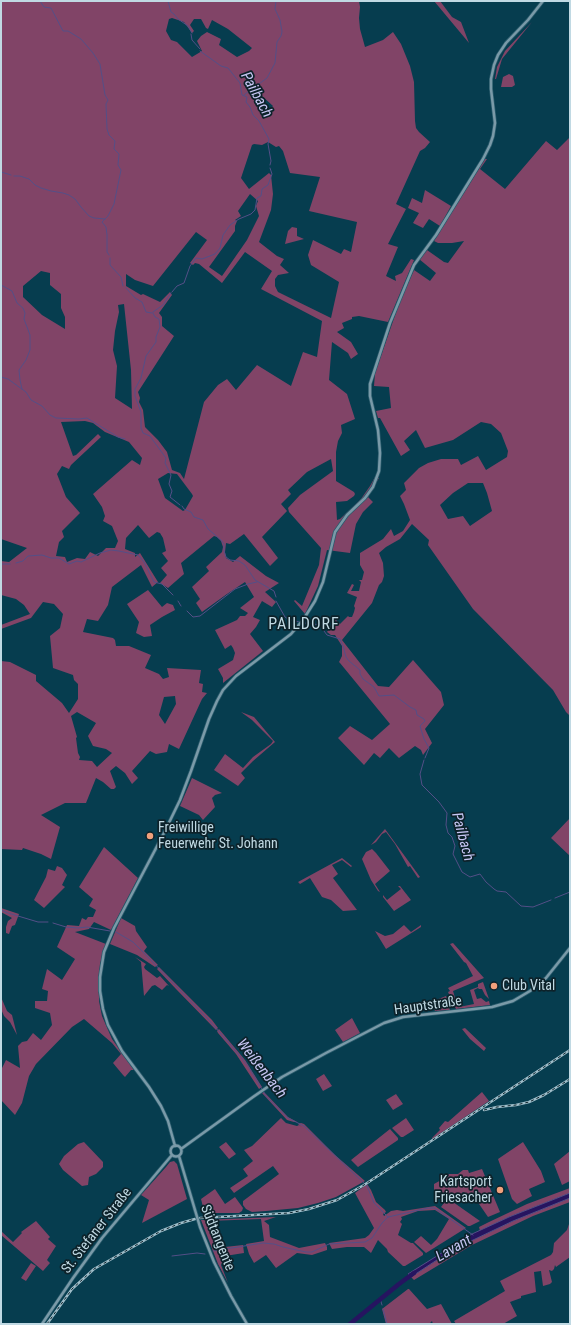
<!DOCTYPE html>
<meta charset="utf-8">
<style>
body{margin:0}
#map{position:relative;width:571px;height:1325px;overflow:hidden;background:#063d4f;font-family:"Roboto Condensed",sans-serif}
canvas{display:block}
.frame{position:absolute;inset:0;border:2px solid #c0d9e3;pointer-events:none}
</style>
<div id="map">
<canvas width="571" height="1325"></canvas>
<div class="frame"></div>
</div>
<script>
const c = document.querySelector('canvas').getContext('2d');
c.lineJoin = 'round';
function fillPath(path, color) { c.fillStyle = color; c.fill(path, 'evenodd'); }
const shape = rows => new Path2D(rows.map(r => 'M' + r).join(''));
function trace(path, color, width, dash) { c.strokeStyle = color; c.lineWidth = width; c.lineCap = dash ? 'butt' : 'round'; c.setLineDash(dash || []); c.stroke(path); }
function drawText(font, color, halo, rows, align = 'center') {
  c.font = font + ' "Roboto Condensed",sans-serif'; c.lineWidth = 3.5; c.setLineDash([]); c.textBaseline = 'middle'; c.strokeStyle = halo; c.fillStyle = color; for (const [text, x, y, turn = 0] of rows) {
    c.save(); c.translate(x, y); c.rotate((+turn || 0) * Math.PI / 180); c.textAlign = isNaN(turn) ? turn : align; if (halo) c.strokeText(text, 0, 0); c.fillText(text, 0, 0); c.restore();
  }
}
fillPath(shape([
 [1,1,359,1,360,7,359,18,360,29,365,47,383,40,393,32,401,44,410,66,414,82,415,121,416,128,419,132,430,142,425,148,420,151,396,204,406,209,388,244,398,247,386,276,396,281,395,276,402,273,411,259,414,260,388,322,359,316,352,317,352,319,342,323,344,328,337,332,351,342,358,354,351,359,348,353,332,342,329,380,347,394,355,419,341,425,342,433,338,441,336,452,336,481,354,492,355,494,354,496,347,501,336,502,337,520,340,519,361,499,370,486,375,477,379,478,368,497,373,502,363,512,356,524,350,553,327,550,318,586,305,614,294,601,295,600,302,606,319,565,321,548,289,512,288,508,300,495,333,471,331,459,307,472,288,490,291,494,281,504,287,511,262,537,278,558,270,566,244,534,230,544,226,543,225,552,226,558,233,562,240,556,266,576,279,583,265,592,276,602,272,607,262,601,253,617,260,620,256,627,250,634,263,651,223,683,223,678,218,669,233,660,235,653,233,648,231,645,225,649,215,630,237,620,240,616,245,616,248,613,240,608,254,597,245,582,227,594,202,612,196,603,200,599,192,587,209,571,206,567,222,552,223,547,221,541,217,537,214,536,181,563,184,574,168,588,160,583,167,575,161,568,168,561,162,553,166,551,163,538,160,533,157,532,149,538,138,525,126,538,125,549,135,553,135,557,140,553,158,582,152,587,141,565,112,587,108,605,98,621,87,619,83,632,113,638,115,640,116,646,129,646,151,655,145,668,159,674,163,679,169,677,167,668,201,670,199,683,203,684,202,692,207,693,202,699,179,749,169,744,167,752,156,754,150,751,132,771,138,778,132,784,125,773,116,766,110,771,116,787,114,789,111,789,103,782,96,778,86,803,65,803,41,815,60,827,51,859,41,854,23,848,22,850,1,849,1,661,10,662,36,675,36,681,62,703,69,713,78,699,78,684,74,680,73,675,53,668,50,636,60,628,63,614,54,604,43,602,31,618,1,629,1,625,30,614,24,605,16,599,1,595,1,561,9,562,27,548,1,539],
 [172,18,184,22,192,33,194,31,190,25,194,19,201,19,206,28,208,29,212,20,228,29,252,48,249,51,237,57,219,45,221,39,207,32,201,36,197,41,202,51,192,57,177,42,171,40,166,31,169,19],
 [253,87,256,87,262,96,273,106,263,119,253,92],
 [268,142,276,147,279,146,283,151,290,173,320,177,309,211,357,222,351,252,344,249,341,254,313,240,308,255,311,265,339,282,331,318,278,292,275,286,275,279,278,275,289,273,280,265,284,259,277,256,259,242,271,210,273,194,271,175,269,173,249,189,241,178,252,145,254,144,262,145],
 [250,194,258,201,256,206,259,216,247,240,222,276,209,267,235,231,235,226,237,221,235,220,241,216,238,211],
 [196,232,207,240,190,263,193,265,195,263,199,264,222,283,245,252,272,271,261,289,322,321,317,357,303,352,291,386,257,365,236,390,227,379,218,385,204,402,184,479,180,473,172,470,167,452,158,440,145,427,143,410,139,402,140,398,138,392,174,336,162,326,162,317,159,313,172,295,170,292,160,302,143,294,141,295,126,286,126,274,135,280,153,286],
 [41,271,50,273,50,285,61,294,61,308,65,317,65,329,42,315,23,297,23,286],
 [124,304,131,370,132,409,115,398,117,366,113,350,115,331,119,312,118,305],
 [85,421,93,423,105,432,129,442,142,458,140,465,132,460,93,494,102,507,105,516,103,521,112,526,118,541,115,548,106,548,98,556,90,552,85,559,77,558,67,562,65,557,56,556,59,542,64,537,62,531,80,513,66,497,57,474,62,466,69,469,71,465,101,437,98,434,76,455,73,456,61,422],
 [168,473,177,474,192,494,193,496,185,510,183,511,165,498,158,479],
 [175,696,176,704,165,724,159,715,164,697],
 [77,712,96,723,88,736,93,746,106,749,112,753,97,767,92,761,79,760,80,757,78,753,76,738,77,737,71,716],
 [434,1,440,1,452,17,461,22,469,43],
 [532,22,502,59,496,79,495,79,497,67,505,51],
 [509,74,513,76,515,85,512,87,501,87,503,77],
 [570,137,570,716,566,712,553,690,473,609,428,545,429,540,412,524,400,539,386,547,379,553,383,563,384,576,382,582,379,585,372,603,342,640,378,686,389,687,413,660,441,692,444,705,425,729,432,743,423,755,421,750,415,746,399,758,389,748,380,758,374,753,364,765,338,738,350,726,372,740,390,724,340,663,339,662,342,656,342,646,335,635,331,635,327,632,335,619,340,624,348,616,349,617,352,617,354,612,355,608,354,606,357,597,347,593,352,584,354,585,351,591,359,591,361,582,359,580,362,580,364,572,360,565,360,553,383,539,391,529,394,536,403,531,410,520,404,504,400,496,406,490,404,483,419,468,428,463,441,459,458,459,461,465,478,456,486,470,507,457,508,451,501,433,491,424,481,422,453,440,425,448,416,430,404,441,410,450,401,456,380,418,378,418,376,411,391,408,389,387,374,386,375,373,400,301,414,270,430,281,436,273,419,259,427,250,444,262,448,263,464,241,452,243,438,243,434,241,485,159,487,159,480,169,505,189,546,141,557,150],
 [468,483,483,483,487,493,492,511,470,526,463,516,448,519,440,505,453,493],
 [425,190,451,206,440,226,429,219,423,228,413,223,419,213,408,208,412,198,422,203],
 [292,227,297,228,297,236,304,239,285,244,288,231],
 [148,590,162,607,167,603,173,605,175,610,162,617,150,625,152,636,144,637,136,633,139,622,127,604],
 [241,712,254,717,275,742,253,761,241,773,245,778,238,786,214,770,225,754,243,768,253,757,271,744,273,741,252,720],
 [192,778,222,793,215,795,212,798,215,807,203,820,199,815,180,806],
 [570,818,570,856,551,838],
 [385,829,420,877,418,878,410,866,408,867,395,844,386,832,382,834,376,842,371,845],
 [104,847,138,878,111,930,94,922,89,929,75,932,106,944,100,964,99,979,99,1001,102,1016,112,1039,134,1070,131,1070,125,1077,123,1075,113,1063,121,1054,112,1043,84,1019,72,1027,36,1064,29,1076,22,1103,15,1115,1,1100,1,1070,6,1060,20,1068,18,1046,22,1042,27,1041,33,1033,41,1040,52,1025,50,1013,35,1008,35,1001,47,1001,48,991,42,989,47,969,62,980,75,959,57,947,67,925,79,926,82,918,86,920,88,917,93,917,96,910,89,906,93,899,79,887],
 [372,849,376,853,390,871,375,884,380,892,378,891,371,880,362,859,366,852],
 [342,858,352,866,351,867,342,860,332,865,338,874,333,878,357,910,343,911,331,900,322,897,310,878,300,884,298,882],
 [57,866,62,868,67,875,62,885,65,887,44,908,34,900,46,877,48,869,55,871],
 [398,886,400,886,411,900,394,911,383,897,383,895,387,900,401,889],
 [1,908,19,914,15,925,12,926,9,934,6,933,6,927,8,921,12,918,1,912],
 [121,918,135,926,136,931,147,947,144,951,158,965,155,967,137,955,110,944],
 [404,925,411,932,421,925,421,927,386,949,375,931,385,936,393,934],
 [453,943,484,978,453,991,456,1001,453,1003,448,992,450,991,448,988,473,976,466,963,464,962,450,944],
 [135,957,146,964,144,967,145,969,157,978,160,976,169,986,167,985,162,990,155,985,152,986,144,996,141,962],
 [159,967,212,1020,218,1028,216,1030,176,989,157,969],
 [483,982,489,999,485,995,482,989,479,989,478,988,474,990,477,999,481,998,486,1002,489,1001,490,1005,456,1009,455,1007,456,1004,458,1004,459,1007,474,1004,470,990,478,987,478,984],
 [446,996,449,1002,448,1005,450,1010,435,1011,431,1002],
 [1,997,7,1011,12,1015,17,1035,10,1022,4,1016,1,1009],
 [352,1018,360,1033,343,1042,335,1030],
 [465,1028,486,1048,484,1051,470,1039,462,1029],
 [219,1029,245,1060,262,1087,259,1089,236,1054,218,1033,217,1031],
 [324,1074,332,1086,323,1091,316,1079],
 [264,1092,288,1117,297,1122,294,1122,287,1120,262,1093],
 [482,1092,489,1101,432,1139,432,1138,440,1130,439,1128,445,1121,448,1122],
 [396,1094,403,1104,393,1110,386,1100],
 [281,1118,286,1123,297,1126,299,1125,302,1127,298,1124,301,1123,304,1124,335,1155,365,1181,336,1197,318,1203,298,1208,266,1211,252,1212,246,1209,243,1205,243,1201,279,1174,273,1166,234,1193,230,1188,248,1176,243,1169,253,1161,244,1150,252,1146],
 [406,1118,414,1130,403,1137,401,1137,392,1128],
 [390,1129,398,1138,398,1140,358,1167,351,1160],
 [84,1142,103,1162,103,1167,96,1174,89,1177,88,1185,82,1186,63,1170,59,1164,64,1156,78,1144],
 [226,1142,236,1154,229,1159,219,1147],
 [523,1142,541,1171,545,1182,529,1189,532,1196,517,1204,512,1199,498,1159],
 [570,1151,570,1181,562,1185,554,1164],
 [174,1161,177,1164,187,1199,142,1223,149,1200,141,1195,166,1167,170,1162],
 [482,1169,500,1212,488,1217,477,1201,463,1192,453,1202,480,1221,470,1226,468,1226,441,1207,447,1199,434,1190,434,1184,443,1179,440,1174,458,1174,463,1170,468,1170,469,1173],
 [367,1184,371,1190,376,1202,385,1210,386,1212,383,1214,384,1216,391,1211,397,1210,403,1211,435,1206,466,1228,426,1253,414,1242,421,1236,431,1245,437,1239,449,1219,435,1210,418,1211,401,1217,402,1219,400,1222,402,1224,398,1235,411,1243,413,1243,423,1253,423,1255,405,1266,403,1266,388,1252,387,1249,378,1240,371,1253,364,1247,347,1247,332,1249,329,1243,365,1238,369,1235,374,1228,355,1193],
 [570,1188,570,1193,509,1217,480,1231,479,1227,489,1222,527,1204],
 [215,1189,225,1204,235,1197,243,1208,242,1211,239,1213,206,1213,204,1211,201,1199],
 [570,1198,570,1202,533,1216,472,1245,414,1280,411,1277,443,1256,471,1241,513,1221],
 [276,1217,264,1221,269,1225,270,1237,299,1248,325,1243,327,1247,327,1250,312,1255,297,1253,276,1268,266,1255,254,1263,249,1254,246,1244,264,1241,261,1219,208,1221,216,1248,243,1245,244,1253,225,1256,221,1265,228,1283,218,1264,201,1220],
 [36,1221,50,1237,48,1239,56,1246,47,1260,50,1263,43,1271,1,1235,1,1231,13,1242,22,1233,21,1232],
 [570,1221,570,1257,556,1267,555,1265,554,1269,552,1271,549,1270,552,1282,550,1284,543,1286,541,1271,534,1272,536,1292,521,1296,521,1298,510,1302,517,1316,503,1324,456,1324,454,1321,505,1291,500,1281,551,1255,553,1252,554,1243,567,1230],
 [31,1263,36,1266,26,1281,21,1278],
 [408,1289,409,1289,427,1309,441,1304,452,1324,433,1324,432,1321,429,1324,386,1324,382,1309]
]), '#814467');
const water = shape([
 [570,1193,570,1198,513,1221,471,1241,443,1256,411,1277,408,1274,472,1234,509,1217,570,1193]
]);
fillPath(water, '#261460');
trace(water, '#544f87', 1);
trace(shape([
 [27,1,30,1],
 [40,1,44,7,51,8,63,31,68,31,81,39,93,53,100,64,105,95,108,100,106,104,107,129,109,135,115,141,114,149,119,154,118,165,121,170,114,204,108,216,102,222,106,227,107,235,107,252,109,255],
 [168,1,171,12,174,14,178,19,188,26,192,33],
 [191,34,192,40,200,49],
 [200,51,221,66,228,68,240,83,242,95,247,97,246,102,250,107,253,115,259,121,269,139,268,144,271,161,270,165],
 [252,89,267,78,275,63,277,42,281,36,282,32,280,20,275,9,276,1],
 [244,95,250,90],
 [1,172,11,175],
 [14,176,20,176,29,179,35,185,41,188,51,191,63,193,69,195,75,199,81,207,89,216,94,218,105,219],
 [110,258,110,265,121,277,123,286],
 [1,285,12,291,17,303,23,308,25,313,24,319,30,335,30,350,26,360,19,370,20,380,22,389],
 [126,288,135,298,142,302,146,312,152,313],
 [172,292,177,286,184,283,190,266,196,258,202,259,215,254,220,248,223,235,230,225,239,219,251,214,255,210,257,198,261,196,262,189,268,185,272,174,270,168],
 [153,312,163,305,171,293],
 [153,313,155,317,159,319,160,327,156,337,156,342,146,356,141,378,135,389,135,396,141,412,141,428,143,433,150,436,152,439,166,458,165,463,171,475,169,484,172,491,170,497,180,505],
 [1,377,8,379,26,392,31,400,42,406,50,415,56,418,79,419,87,418,118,437,125,439],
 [182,506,184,509,191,512,194,517,203,520,208,529,221,540,224,544,224,551,226,557,230,560,239,561,245,565,255,580,274,591,276,597],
 [16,563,23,561,28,556,42,555,51,558,59,558,69,564,77,561,81,562,100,553,111,550,119,551,138,555,144,562,154,582,162,584,173,595],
 [1,564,10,564],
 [178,601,181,606],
 [276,601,285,617,288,619,299,622],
 [187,611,193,617,200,616,235,589,248,584,257,582],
 [304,623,322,625,324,626,324,631,327,635,340,639,343,646,346,657,349,661,360,670,360,674,363,679,374,687,379,696,394,695,410,707,416,710,417,715,424,719,425,721,420,726,424,739,429,748,425,758],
 [424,760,420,774,422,785,439,802,447,813,446,825,448,833,452,837,455,846,453,854,462,872,470,877,480,874,486,882,494,889,497,891,506,892,521,906,533,907,551,900],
 [555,898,570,892],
 [1,910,8,913,38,922,48,922],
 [53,923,66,927,78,928,87,927,110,931],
 [116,932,133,942,144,953,208,1019,229,1043,248,1066,266,1096,288,1118,304,1126,367,1186,374,1203,388,1217],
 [213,1251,263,1243,274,1244,283,1247,306,1252,312,1252,329,1244,365,1242,372,1238,382,1223,388,1217,428,1208,434,1208,439,1211,473,1235],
 [172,1256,197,1253,205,1254],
 [380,1298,382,1305],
 [383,1309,387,1324]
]), '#544f87', 1);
trace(shape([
 [350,1324,399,1284,414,1273]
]), '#261460', 4.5);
const secondary = shape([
 '170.5 1151a5.5 5.5 0 1 1 11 0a5.5 5.5 0 1 1-11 0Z',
 [175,1146,168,1121,161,1106,149,1087,122,1051,108,1025,103,1009,100,991,100,977,104,952,114,928,164,833,180,800,191,771,209,719,217,701,223,690,236,676,291,634,303,620,315,601,323,582,335,532,347,515,365,498,373,487,379,471,380,453,378,430,370,396,370,384,390,323,414,265,436,235,483,159,490,145,493,136,495,123,491,89,491,79,494,65,498,55,506,43,528,20,543,1],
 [181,1149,253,1097,282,1077,326,1053,384,1023,403,1017,492,1007,513,1001,530,991,546,978,570,948],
 [179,1156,195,1210],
 [200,1227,214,1262,231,1296,247,1324],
 [42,1324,73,1278,102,1238,172,1155]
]);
trace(secondary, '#2b5c6d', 4);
trace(secondary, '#7a9aa8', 2.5);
const rail = shape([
 [484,1110,497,1107,516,1105,529,1102,544,1095,570,1079],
 [200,1218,289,1213,309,1209,337,1200,364,1185,570,1050],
 [47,1324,72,1289,94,1269,161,1231,181,1223,195,1219]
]);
trace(rail, '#9fbdc9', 2.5);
trace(rail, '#0d222a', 1, [3]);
const secondaryBridge = shape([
 [195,1210,200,1227]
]);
trace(secondaryBridge, '#2b5c6d', 4, []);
trace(secondaryBridge, '#7a9aa8', 2.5);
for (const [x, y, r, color] of [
 [150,836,4,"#f1a17c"],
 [494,986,4,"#f1a17c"],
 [500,1190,4,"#f1a17c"]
]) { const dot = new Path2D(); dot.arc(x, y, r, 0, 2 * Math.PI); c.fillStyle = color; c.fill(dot); trace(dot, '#0d222a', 1.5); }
drawText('14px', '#c0d9e3', '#0d222a', [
 ["Freiwillige",158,828],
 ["Feuerwehr St. Johann",158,844],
 ["Club Vital",502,986],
 ["Kartsport",492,1182,"right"],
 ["Friesacher",492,1198,"right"]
], 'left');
drawText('14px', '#c0d9e3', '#0d222a', [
 ["Hauptstraße",428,1006,-8],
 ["St. Stefaner Straße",97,1231,-52],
 ["Südtangente",217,1238,68]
]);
drawText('italic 15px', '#c7c6f3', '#0d222a', [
 ["Pailbach",256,95,61],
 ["Pailbach",462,837,75],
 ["Weißenbach",261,1069,52],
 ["Lavant",454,1249,-30]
]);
c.letterSpacing = '1px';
drawText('16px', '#c0d9e3', '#0d222a', [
 ["PAILDORF",304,625]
]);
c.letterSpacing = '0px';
</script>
